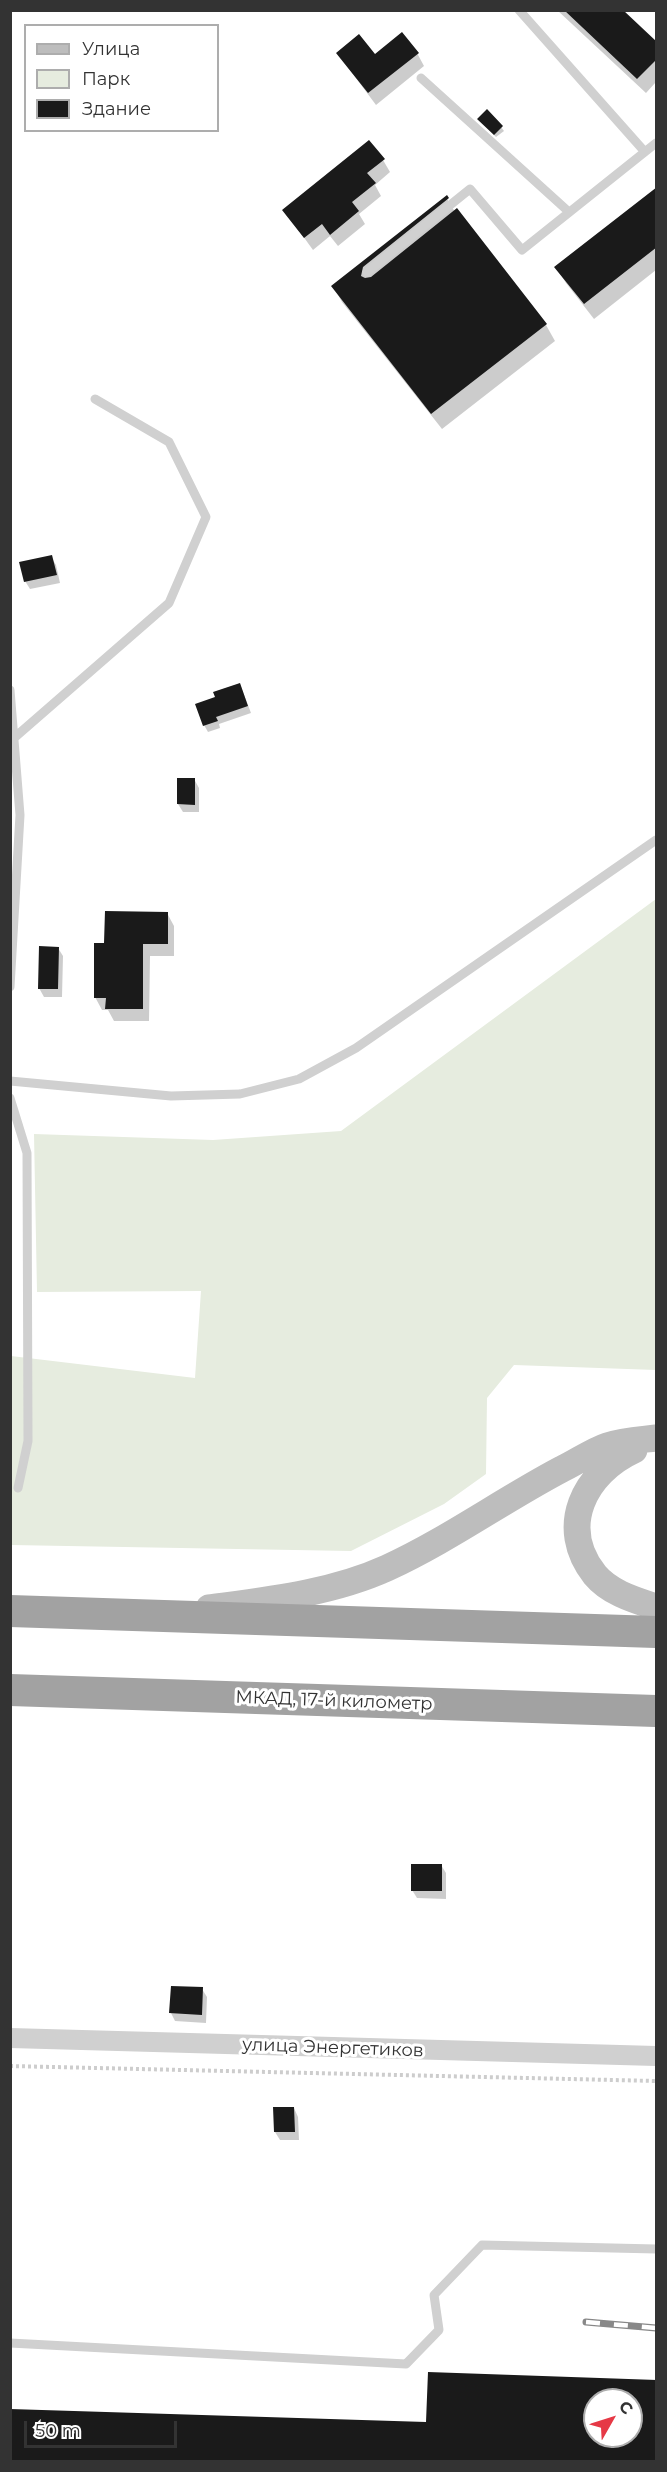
<!DOCTYPE html>
<html>
<head>
<meta charset="utf-8">
<style>
  body { margin:0 }
  #map { position:relative; width:667px; height:2472px; overflow:hidden; background:#fff; font-family:Montserrat,sans-serif }
  canvas { display:block }
  .frame { position:absolute; inset:0; border:12px solid #333; pointer-events:none }
  .legend { position:absolute; left:24px; top:24px; width:195px; height:108px; box-sizing:border-box; background:#fff; border:2px solid #adadad; margin:0; padding:8px 10px; list-style:none; font-size:18px; color:#333 }
  .legend li { display:flex; align-items:center; gap:12px; height:30px }
  .legend b { width:30px; border:2px solid #adadad }
  .north { position:absolute; left:583px; top:2388px; width:60px; height:60px; box-sizing:border-box; background:#fff; border:2px solid #adadad; border-radius:50%; rotate:51deg; font-size:16px; font-weight:700; line-height:24px; text-align:center; color:#333 }
  .north::after { content:''; display:block; margin:auto; width:21px; height:27px; background:#e63946; clip-path:polygon(50% 0,100% 100%,50% 72%,0 100%) }
  .scale { position:absolute; left:24px; top:2421px; width:153px; height:27px; box-sizing:border-box; border:3px solid #333; border-top:0; padding-left:8px; font-size:18px; line-height:21px; white-space:nowrap; color:#333; -webkit-text-stroke:4px #fff; paint-order:stroke }
</style>
</head>
<body>
<div id="map">
<canvas width="667" height="2472"></canvas>
<div class="frame"></div>
<ul class="legend">
<li><b style="height:8px;background:#bdbdbd"></b>Улица</li>
<li><b style="height:16px;background:#e6ecdf"></b>Парк</li>
<li><b style="height:16px;background:#1a1a1a"></b>Здание</li>
</ul>
<div class="north">С</div>
<div class="scale">50 m</div>
</div>
<script>
const ctx = document.querySelector('canvas').getContext('2d');
ctx.lineJoin = 'round';
function paint(path, color) { ctx.fillStyle = color; ctx.fill(path, 'evenodd'); }
function strokePath(path, color, width, dash) { ctx.strokeStyle = color; ctx.lineWidth = width; ctx.lineCap = dash ? 'butt' : 'round'; ctx.setLineDash(dash || []); ctx.stroke(path); }
function label(font, color, halo, rows, align = 'center') {
  ctx.font = font + ' Montserrat,sans-serif'; ctx.lineWidth = 6; ctx.setLineDash([]); ctx.textBaseline = 'middle'; ctx.strokeStyle = halo; ctx.fillStyle = color; for (const [text, x, y, turn = 0] of rows) {
    ctx.save(); ctx.translate(x, y); ctx.rotate((+turn || 0) * Math.PI / 180); ctx.textAlign = isNaN(turn) ? turn : align; if (halo) ctx.strokeText(text, 0, 0); ctx.fillText(text, 0, 0); ctx.restore();
  }
}
paint(new Path2D(`
  M656 899V1370L514 1365 487 1398 486 1474 444 1504 351 1551 11 1545V1356L195 1378 201 1291 37 1292 34 1134 213 1140 341 1131Z`), '#e6ecdf');
paint(new Path2D(`
  M557 10H621L656 44V82L646 93Z
  M417 53 424 66 376 105 338 54 374 56Z
  M479 120 501 127 504 131 496 137Z
  M383 160 390 172 375 185 381 196 359 214 365 224 338 246 330 236 313 250 284 210Z
  M656 189V270L594 319 566 283 556 267Z
  M446 197 455 212 546 325 555 341 442 429 342 302 333 286Z
  M51 557 56 565 60 583 30 589 25 581Z
  M240 684 251 713 219 724 220 728 208 732 204 725 217 698Z
  M194 779 199 788V812H183L178 804Z
  M167 913 174 926V956H150L149 1021H114L108 1010H102L95 997Z
  M58 948 63 956 62 997H44L39 988Z
  M10 1854 12 1857 10 1908Z
  M441 1865 446 1873V1899L417 1898 412 1890Z
  M202 1989 207 1997 206 2023 175 2021 171 2013Z
  M294 2108 298 2117 299 2140H280L275 2132 274 2109Z`), '#0003');
paint(new Path2D(`
  M564 10H623L657 42V59L637 79Z
  M402 32 419 53 368 93 336 53 359 34 375 54Z
  M487 109 503 126 494 135 477 119Z
  M369 140 385 159 367 173 376 183 352 202 359 211 330 235 322 224 304 238 282 210Z
  M657 187V247L584 304 554 267Z
  M447 195 449 198 363 267 361 276 365 278 371 277 457 208 547 324 431 414 331 286Z
  M52 555 57 575 24 582 19 562Z
  M240 683 248 706 216 717 218 721 203 726 195 704 215 697 213 692Z
  M177 778H195V805L177 804Z
  M105 911 168 912V944H143V1009H105L106 998H94V943H104Z
  M39 946 59 947 58 989H38Z
  M411 1864H442V1891H411Z
  M171 1986 203 1987 202 2015 169 2013Z
  M273 2107H294L295 2132H274Z
  M428 2372 657 2380V2462H10V2409L426 2422ZM595 2400H631V2436H595Z`), '#1a1a1a');
strokePath(new Path2D(`
  M10 2066 656 2081`), '#cdcdcd', 4, [3, 3]);
strokePath(new Path2D(`
  M519 10 645 152
  M421 78 569 212
  M367 272 470 189 522 250 656 143
  M10 690 20 815 10 987
  M14 738 169 603 206 517 169 442 95 399
  M10 1081 171 1096 240 1094 299 1079 356 1048 656 840
  M10 1098 27 1153 28 1441 18 1488
  M10 2343 406 2364 439 2330 434 2295 482 2245 656 2249`), '#d0d0d0', 9);
strokePath(new Path2D(`
  M10 2038 656 2056`), '#d0d0d0', 20);
strokePath(new Path2D(`
  M634 1450C584 1473 557 1527 595 1575 610 1593 635 1600 656 1607
  M209 1608C268 1600 332 1593 387 1568 448 1540 503 1500 562 1469 577 1462 592 1451 607 1446 623 1441 640 1440 656 1438`), '#bdbdbd', 27);
strokePath(new Path2D(`
  M10 1611 656 1632
  M10 1690 656 1711`), '#a2a2a2', 32);
const rail = new Path2D(`
  M586 2322 656 2328`);
strokePath(rail, '#888', 7);
strokePath(rail, '#fff', 4.5, [14]);
label('18px', '#333', '#fff', [
  ["МКАД, 17-й километр",334,1701,2],
  ["улица Энергетиков",333,2048,2]
]);
</script>
</body>
</html>
